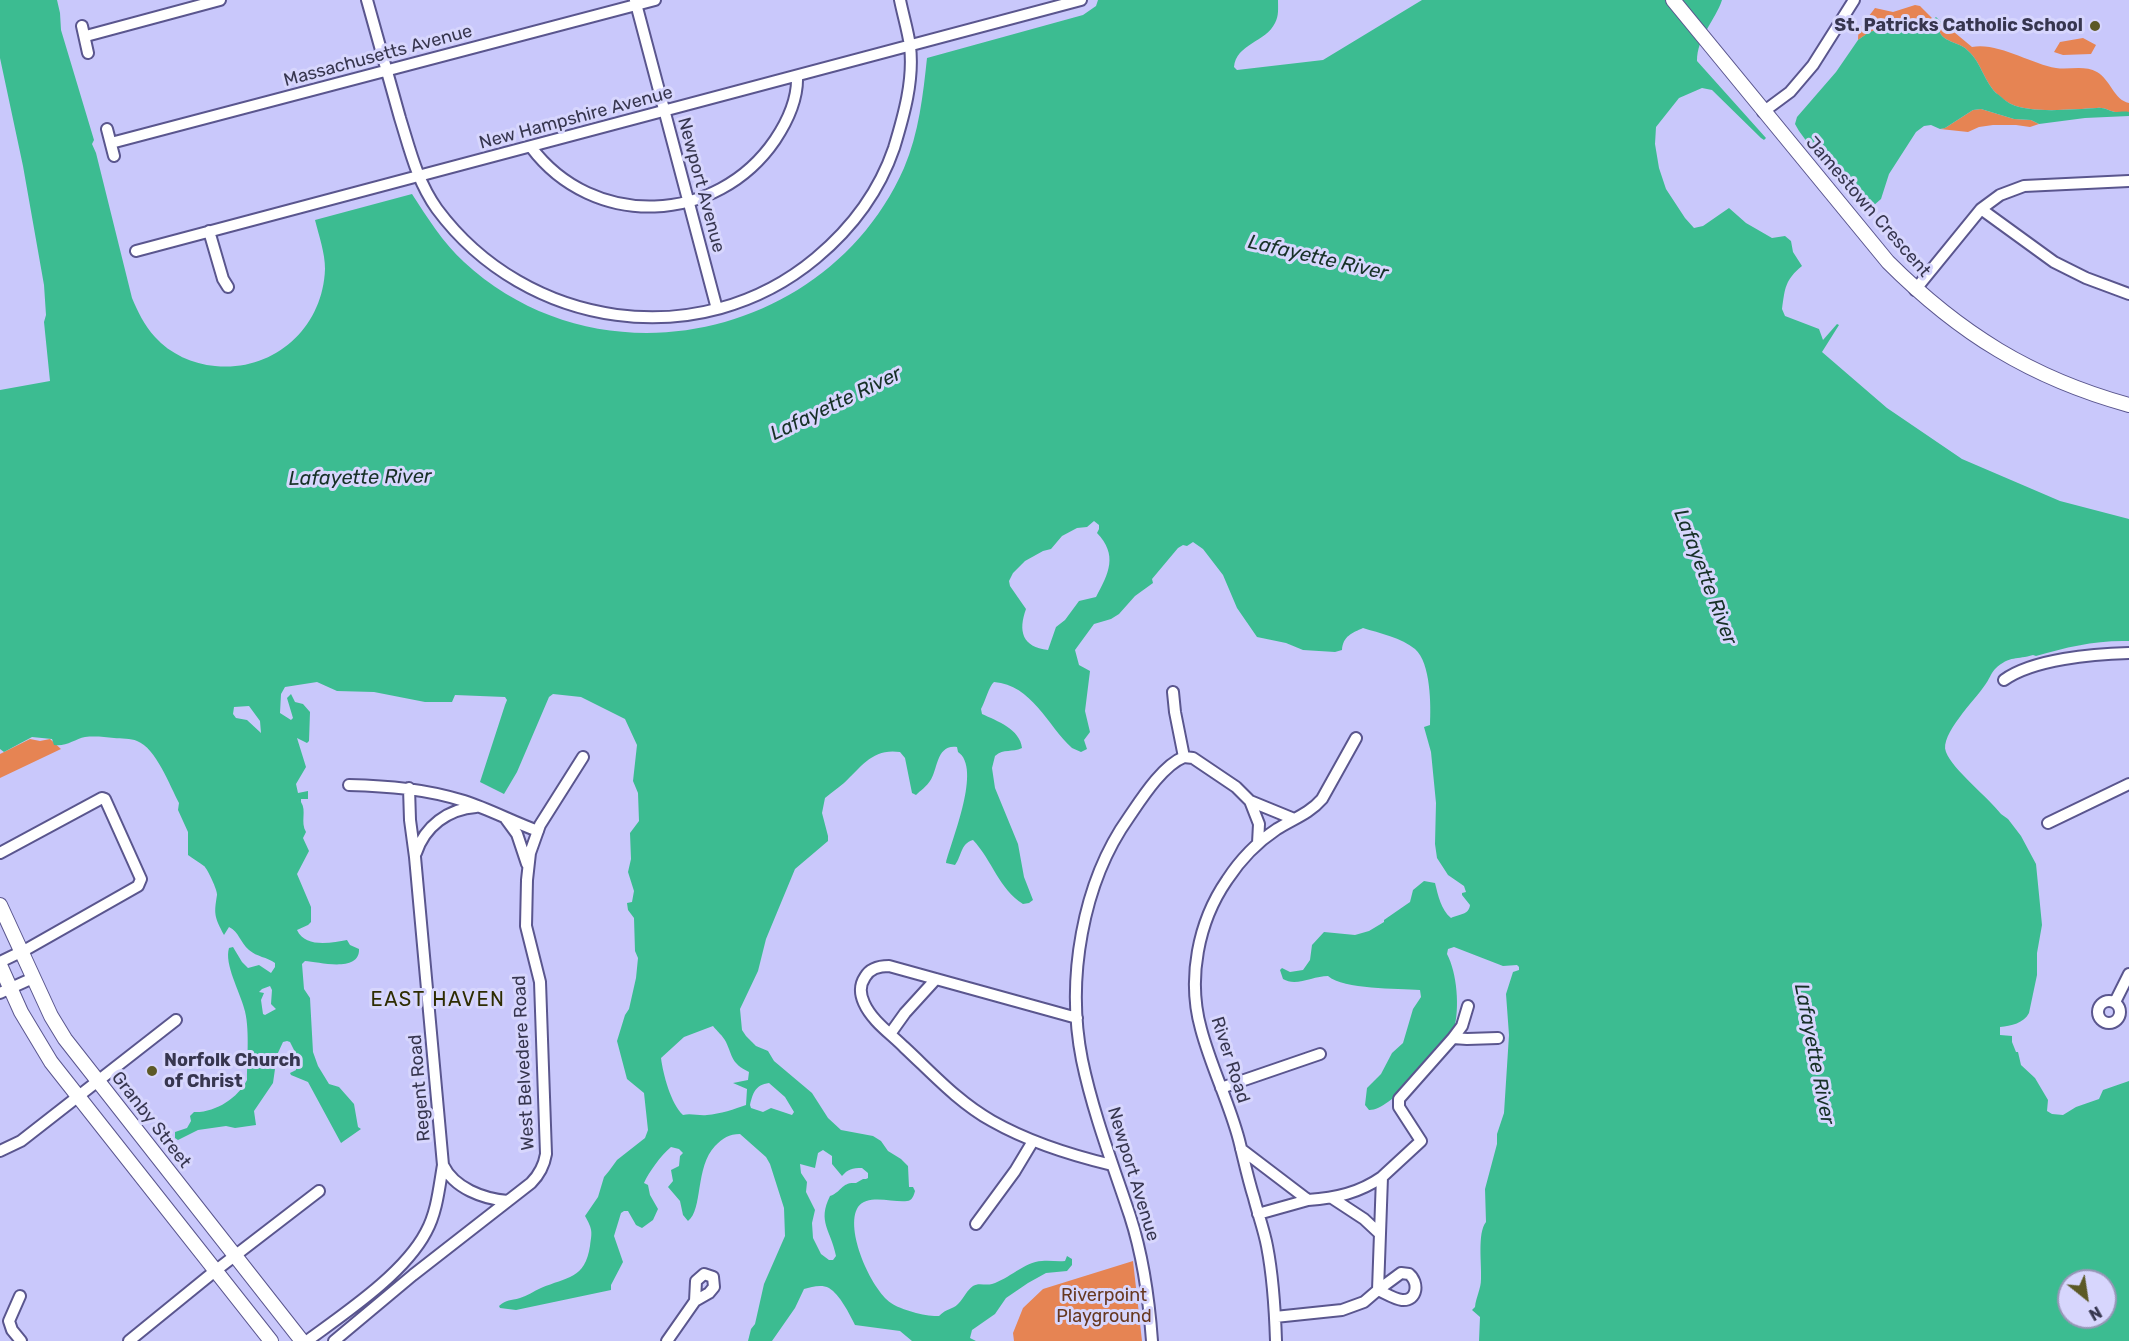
<!DOCTYPE html>
<html>
<head>
<meta charset="utf-8">
<style>
  body { margin:0 }
  #map { position:relative; width:2129px; height:1341px; overflow:hidden; background:#c9c8fb; font-family:Rubik,sans-serif }
  canvas { display:block }
  .north { position:absolute; left:2057px; top:1269px; width:60px; height:60px; box-sizing:border-box; background:#d7d6fd; border:2px solid #9796b7; border-radius:50%; rotate:150deg; font-size:16px; font-weight:700; line-height:24px; text-align:center; color:#37364f }
  .north::after { content:''; display:block; margin:auto; width:21px; height:27px; background:#5c5926; clip-path:polygon(50% 0,100% 100%,50% 72%,0 100%) }
</style>
</head>
<body>
<div id="map">
<canvas width="2129" height="1341"></canvas>
<div class="north">N</div>
</div>
<script>
const ctx = document.querySelector('canvas').getContext('2d');
ctx.lineJoin = 'round';
function paint(path, color) { ctx.fillStyle = color; ctx.fill(path, 'evenodd'); }
function strokePath(path, color, width, dash) { ctx.strokeStyle = color; ctx.lineWidth = width; ctx.lineCap = dash ? 'butt' : 'round'; ctx.setLineDash(dash || []); ctx.stroke(path); }
function label(font, color, halo, rows, align = 'center') {
  ctx.font = font + ' Rubik,sans-serif'; ctx.lineWidth = 6; ctx.setLineDash([]); ctx.textBaseline = 'middle'; ctx.strokeStyle = halo; ctx.fillStyle = color; for (const [text, x, y, turn = 0] of rows) {
    ctx.save(); ctx.translate(x, y); ctx.rotate((+turn || 0) * Math.PI / 180); ctx.textAlign = isNaN(turn) ? turn : align; if (halo) ctx.strokeText(text, 0, 0); ctx.fillText(text, 0, 0); ctx.restore();
  }
}
paint(new Path2D(`
  M1915 5 1920 6 1933 19C1921 32 1920 20 1907 21 1890 22 1872 30 1858 40 1857 28 1868 18 1875 8L1893 12Z
  M1941 22H1946L1954 32 1972 47C1998 42 2031 64 2056 68 2069 70 2085 65 2097 72 2110 79 2114 100 2129 103V112C2125 112 2119 112 2115 112 2109 111 2104 107 2097 108 2074 109 2032 114 2011 104 2006 102 2000 96 1996 93 1982 78 1982 62 1965 48 1955 41 1933 40 1941 22Z
  M2083 38 2096 45 2091 54 2063 55 2054 52 2060 42Z
  M1981 109 2014 119 2031 120 2039 124 2030 127 2016 125H1993L1979 127 1968 132 1940 129 1945 128 1973 110Z
  M30 739 40 741 50 739 61 749 0 778V754Z
  M1133 1261 1142 1341H1014L1013 1333 1023 1308 1043 1289Z`), '#e68453');
paint(new Path2D(`
  M0 0H57L60 13 61 30 94 140 92 144 96 153 132 298C138 312 144 325 155 337 170 354 193 364 215 366 274 372 323 328 325 269 325 253 319 236 315 220L412 194C427 217 443 243 464 262 601 389 829 338 904 168 919 133 923 95 927 58L1083 15 1096 6 1098 0H1278C1278 8 1279 16 1275 23 1266 42 1236 44 1234 67L1237 70 1323 60 1422 0H1722C1715 21 1697 37 1697 61L1766 138 1764 140 1761 138 1712 90 1702 88 1679 98 1656 127 1655 144 1659 168 1666 189 1685 218 1694 228 1703 226 1729 208 1746 223 1772 238 1785 236 1791 241 1793 252 1802 266C1785 280 1785 288 1782 309L1785 316 1819 329 1823 340 1837 324 1839 325 1822 352 1887 408 1962 459 2060 501 2129 519V641C2096 640 2067 647 2036 656L2033 655C2017 660 2010 655 1995 669 1991 673 1989 680 1985 685 1976 699 1939 735 1946 752 1952 769 1988 797 2001 814L2008 819 2021 836 2036 864 2042 925 2037 953V975L2029 1013C2024 1023 2011 1026 2000 1027V1035L2012 1036V1042L2016 1052H2018L2021 1065 2035 1078 2048 1100 2047 1111 2052 1114 2063 1115 2076 1107 2099 1099 2103 1090 2129 1081V1341H1479L1480 1317 1472 1310 1475 1307C1476 1297 1481 1289 1481 1279 1482 1265 1477 1233 1486 1222L1485 1189 1497 1144V1134L1504 1113 1509 1035 1506 994 1513 972 1519 970V967L1517 965 1503 966 1454 947 1448 949 1447 954C1457 973 1460 1008 1454 1029 1453 1033 1449 1037 1447 1041 1431 1057 1391 1111 1369 1110L1365 1105 1367 1088 1381 1074 1392 1053 1403 1043 1413 1009 1421 997 1420 990C1397 988 1344 990 1328 976 1313 976 1296 987 1283 979L1280 970 1282 968 1290 972 1303 970 1310 960 1312 945 1324 932 1355 935 1369 931 1384 922V920L1410 902 1413 890 1424 881 1435 883C1438 895 1441 910 1451 918 1459 914 1469 915 1470 905L1462 895V893L1466 892 1464 886 1448 875 1437 858 1435 844 1436 803 1431 752 1424 727 1430 725C1431 706 1431 663 1415 649 1402 638 1379 633 1363 628 1352 633 1343 636 1342 650L1335 652 1303 650 1286 643 1257 637 1237 608 1223 575 1203 549 1193 542 1187 546 1183 545 1178 548 1152 579 1153 583 1135 596 1119 614 1111 619 1094 624 1075 650 1079 665 1090 671 1085 711 1090 732 1084 740 1087 749 1081 752 1072 748C1047 725 1032 685 994 682 989 686 985 702 981 709L982 714C997 721 1020 729 1022 748 1012 753 1004 748 995 756L992 768 995 788 1018 844 1024 877 1033 900 1029 903 1023 904C999 889 992 860 973 840 960 844 962 856 955 865L946 863C952 839 982 768 958 752L957 747C936 744 938 770 930 781 927 786 920 791 916 795L912 793 905 758 900 752C873 748 862 766 844 783 838 788 831 793 825 798L822 813 828 836V841L795 869 766 939 758 971 740 1009 742 1030 746 1036 756 1046 768 1051 774 1061 812 1093 828 1118 841 1130 873 1136 881 1141 888 1151 901 1159 908 1166 909 1187H913L915 1191C914 1195 912 1201 907 1201 894 1203 868 1193 858 1207 844 1229 871 1289 891 1303 901 1310 928 1317 939 1316 947 1308 952 1310 958 1304 964 1298 967 1290 973 1286 979 1282 985 1286 992 1284 1009 1279 1024 1262 1042 1261 1050 1260 1057 1262 1065 1261L1067 1256 1072 1259V1265L1067 1271 1046 1273 1028 1283 1006 1298 995 1314 972 1330 970 1338 976 1341H912L900 1331 855 1325C849 1313 840 1295 829 1288 821 1284 812 1287 804 1289L795 1308 772 1341H748L751 1329 755 1324 764 1284 785 1236 784 1208 770 1164 766 1157 740 1134C729 1134 723 1138 715 1146 695 1167 703 1210 688 1221L683 1215 680 1201 668 1187 673 1181 671 1170 679 1166 680 1156 683 1153 679 1149 671 1147C661 1155 649 1172 644 1183L648 1185 650 1195 658 1209 653 1220 642 1228 636 1225 628 1211H624L621 1213 614 1236 623 1262 611 1285V1290L516 1310 500 1308 499 1306C507 1299 510 1301 520 1298 527 1296 534 1291 541 1288 567 1277 585 1279 590 1246 592 1232 593 1230 585 1216L598 1197 604 1177 609 1171 617 1160 645 1138 648 1130 644 1093 627 1079 617 1041 625 1015 629 1009 636 978 638 958 635 951 634 918 628 910 627 903 632 902 634 891 628 872 631 859 630 833 639 821 638 793 633 781 637 745 625 719 581 697 553 694 549 697 517 772 504 794 480 782 505 705 507 700 505 697 455 695 452 702H425L374 692 337 691 317 682 285 687 281 694 280 713 291 720 293 718 287 698 291 694 295 702 303 704 310 712 309 741 307 743 297 738 306 767 296 784 298 793 308 791V799H301V802C307 811 300 822 306 832L303 838 309 851 297 874 311 907V922L308 925 297 930C305 948 331 943 347 940L350 945 359 949C360 973 319 962 305 961L302 964 304 989 310 998 313 1052 318 1066 329 1084 339 1087 354 1104 358 1127 361 1129 341 1143 308 1082 291 1075 290 1073 296 1070C297 1062 293 1058 294 1050L290 1042 287 1041 283 1042 277 1055 273 1083 254 1111 256 1125 235 1128 226 1126 198 1130 178 1140 175 1138V1132L187 1128 191 1121 190 1116 194 1112C215 1113 238 1098 247 1080 247 1059 250 1026 244 1008 240 992 224 964 229 948L233 947 242 962 248 968 259 965 271 973 275 967V963C267 957 257 957 249 950 240 942 239 932 229 927L224 935C214 916 214 914 217 895 218 891 207 868 204 866 199 862 193 859 188 855V832L178 810 179 803C170 786 156 748 137 741 131 738 121 739 114 738 105 737 95 736 85 737 75 739 66 747 54 745L52 739 32 737 4 752 0 749V390L50 381 44 322 46 315 44 285 23 166 0 58ZM1094 521 1099 525V529L1097 533C1118 555 1109 573 1096 597L1079 601 1065 620 1056 627 1048 650C1022 647 1018 631 1026 609L1010 586 1009 581 1013 573 1025 561 1043 551 1051 549 1062 536 1077 528 1087 527ZM249 706 260 721 261 733 247 720 236 718 233 714 234 707ZM270 986 272 990 271 1004 276 1009 265 1015 263 1014 261 1000 264 993 259 992 262 989ZM713 1026C717 1031 723 1036 726 1042 733 1057 731 1063 749 1072L748 1080 733 1083 747 1089 746 1105C735 1109 720 1114 707 1115 699 1116 691 1113 683 1115 671 1104 663 1074 661 1058L684 1037ZM769 1083 785 1097 794 1112 792 1115 771 1108 763 1112 751 1108 750 1105C753 1093 755 1085 769 1083ZM823 1150 832 1156V1164L842 1176C848 1169 852 1168 862 1168L868 1173V1178L866 1179H863L856 1183C841 1182 843 1191 830 1196 817 1222 831 1230 836 1256L833 1260H829L821 1254 813 1238 812 1223 815 1210 806 1192 807 1182 801 1173 800 1164 815 1168 818 1153ZM2069 1281H2105V1317H2069Z
  M1936 17 1941 22C1933 40 1955 41 1965 48 1982 62 1982 78 1996 93 2001 96 2006 102 2011 104 2032 114 2074 109 2097 108 2104 107 2109 111 2115 112 2119 112 2125 111 2129 112V116L2085 118 2039 124 2031 120 2014 119 1981 109 1973 110 1945 128 1940 129 1931 125 1924 126 1916 132 1889 174 1881 199 1865 213 1832 176 1799 131 1795 124 1797 117 1836 72 1858 40 1868 33 1880 28 1909 21 1921 26 1927 25Z`), '#3cbc91');
const minor = new Path2D(`
  M367 0C378 39 389 79 400 118 410 150 417 181 437 209 526 329 700 355 816 258 852 228 879 192 894 148 904 115 914 80 910 46 908 31 903 15 900 0
  M635 0 717 309
  M82 26 88 53
  M86 36 220 0
  M1763 112 1790 92 1813 65 1854 0
  M107 129 114 156
  M111 143 655 0
  M531 147C593 230 717 225 775 140 787 122 798 98 797 76
  M1981 209 2054 262 2086 278 2129 294
  M209 231 223 279 228 287
  M136 251 1081 0
  M1915 290 1981 209 2000 195 2024 186 2129 181
  M2004 680C2033 659 2093 654 2129 653
  M1173 692 1175 712 1184 757
  M1184 757 1193 758 1236 787 1250 801 1294 819
  M349 785C388 786 426 789 464 801 489 809 513 822 538 831
  M409 788 410 820 415 857 443 1165C454 1188 483 1199 508 1201
  M1250 801 1259 824 1258 843
  M506 819 517 834 527 864
  M2048 823 2129 784
  M0 853 102 798 105 799 141 879 138 886 27 949 0 962
  M416 853C425 826 448 809 476 807
  M0 993 33 978
  M2098 1012a11 11 0 1 1 22 0a11 11 0 1 1-22 0Z
  M2115 1002 2129 974
  M1077 1018 889 966C879 966 870 968 865 977 859 986 860 994 864 1003 872 1021 890 1033 904 1047 932 1073 958 1102 992 1121 1029 1142 1070 1155 1112 1165
  M890 1034 905 1013 936 979
  M1453 1038 1462 1026 1468 1006
  M1221 1088 1320 1054
  M1241 1149 1308 1200C1336 1198 1359 1193 1382 1177
  M0 1151 21 1141 176 1020
  M1332 1198 1364 1219 1379 1233
  M1258 1214 1308 1200
  M976 1224 1015 1171 1033 1141
  M1401 1273 1409 1274C1419 1282 1418 1301 1402 1300 1394 1299 1385 1293 1378 1290Z
  M704 1274 713 1277 714 1287 709 1293 695 1301 696 1281Z
  M20 1296 9 1321 12 1330 21 1341
  M1275 1317 1342 1310 1364 1302 1378 1290 1382 1177 1421 1141 1399 1107V1099L1453 1038 1467 1039 1498 1038
  M129 1341 215 1271 319 1191
  M307 1341C345 1313 404 1274 426 1232 437 1212 439 1188 443 1165
  M334 1341 413 1275 531 1183C540 1174 544 1166 546 1154L540 982 526 926 527 880 530 853 540 825 583 757
  M667 1341 695 1301
  M1152 1341C1149 1299 1143 1256 1130 1216 1113 1165 1093 1113 1082 1060 1066 980 1082 883 1129 817 1142 798 1163 765 1184 757
  M1276 1341C1275 1309 1273 1277 1267 1246 1264 1230 1258 1214 1254 1198 1248 1179 1244 1160 1239 1140 1229 1102 1211 1067 1201 1029 1187 979 1198 922 1227 880 1240 860 1256 843 1277 829 1293 819 1310 813 1322 799L1356 738`);
const major = new Path2D(`
  M1673 0 1888 262C1959 333 2031 378 2129 405
  M0 905 51 1016 65 1039 302 1341
  M0 965 21 1012 51 1062 271 1341`);
strokePath(minor, '#5a568e', 14);
strokePath(major, '#5a568e', 16);
strokePath(minor, '#fff', 10);
strokePath(major, '#fff', 14);
for (const [x, y, r, color] of [
  [2095,26,6,"#5c5926"],
  [152,1071,6,"#5c5926"]
]) { const dot = new Path2D(); dot.arc(x, y, r, 0, 2 * Math.PI); ctx.fillStyle = color; ctx.fill(dot); strokePath(dot, '#d7d6fd', 2); }
label('bold 18px', '#37364f', '#d7d6fd', [
  ["St. Patricks Catholic School",2083,26],
  ["Norfolk Church",164,1061,"left"],
  ["of Christ",164,1082,"left"]
], 'right');
label('18px', '#37364f', '#d7d6fd', [
  ["Massachusetts Avenue",378,56,-15],
  ["New Hampshire Avenue",576,118,-15],
  ["Newport Avenue",701,185,75],
  ["Jamestown Crescent",1868,207,49],
  ["River Road",1230,1060,72],
  ["West Belvedere Road",524,1063,-93],
  ["Regent Road",420,1088,-95],
  ["Granby Street",151,1120,52],
  ["Newport Avenue",1133,1174,73]
]);
label('18px', '#673820', '#d7d6fd', [
  ["Riverpoint",1104,1296],
  ["Playground",1104,1317]
]);
label('italic 20px', '#173127', '#d7d6fd', [
  ["Lafayette River",1318,258,13],
  ["Lafayette River",836,404,-26],
  ["Lafayette River",360,478,-1],
  ["Lafayette River",1705,577,69],
  ["Lafayette River",1814,1054,79]
]);
ctx.letterSpacing = '1.5px';
label('20px', '#2e2c01', '#d7d6fd', [
  ["EAST HAVEN",438,1000]
]);
ctx.letterSpacing = '0px';
</script>
</body>
</html>
